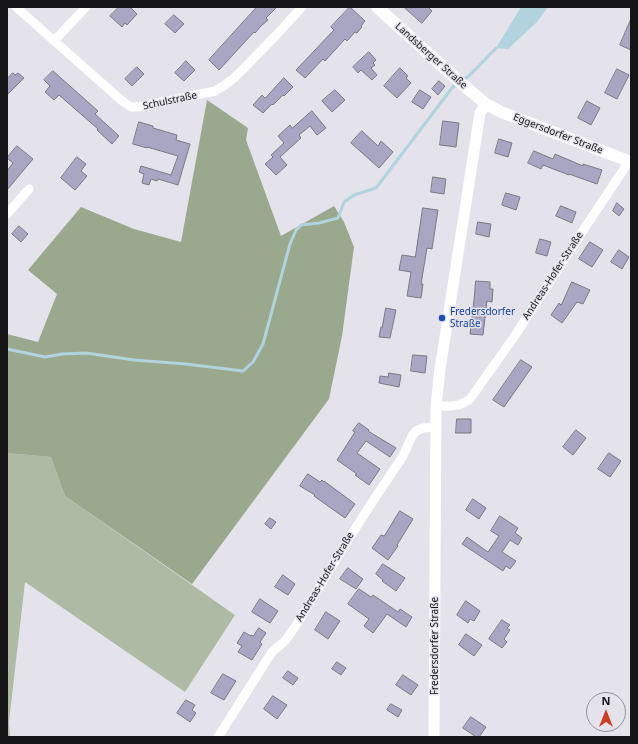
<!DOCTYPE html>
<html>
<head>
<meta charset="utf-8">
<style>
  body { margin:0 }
  #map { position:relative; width:638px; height:744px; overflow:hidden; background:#e4e3eb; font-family:"Noto Sans",sans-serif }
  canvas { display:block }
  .frame { position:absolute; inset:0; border:8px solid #161618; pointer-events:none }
  .north { position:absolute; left:586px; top:692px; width:40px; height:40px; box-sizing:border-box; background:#e4e3eb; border:1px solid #929197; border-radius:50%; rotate:0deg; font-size:11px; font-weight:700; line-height:16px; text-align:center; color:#161618 }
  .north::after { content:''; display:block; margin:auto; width:14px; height:18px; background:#ca401f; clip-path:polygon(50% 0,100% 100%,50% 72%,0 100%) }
</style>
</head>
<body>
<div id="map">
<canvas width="638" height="744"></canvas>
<div class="frame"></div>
<div class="north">N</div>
</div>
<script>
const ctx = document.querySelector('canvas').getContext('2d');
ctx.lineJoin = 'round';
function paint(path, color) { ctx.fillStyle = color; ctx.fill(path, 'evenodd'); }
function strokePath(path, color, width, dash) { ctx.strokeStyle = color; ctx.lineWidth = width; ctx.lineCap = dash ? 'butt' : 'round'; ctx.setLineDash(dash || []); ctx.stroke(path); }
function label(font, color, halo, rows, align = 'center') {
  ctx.font = font + ' "Noto Sans",sans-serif'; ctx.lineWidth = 3; ctx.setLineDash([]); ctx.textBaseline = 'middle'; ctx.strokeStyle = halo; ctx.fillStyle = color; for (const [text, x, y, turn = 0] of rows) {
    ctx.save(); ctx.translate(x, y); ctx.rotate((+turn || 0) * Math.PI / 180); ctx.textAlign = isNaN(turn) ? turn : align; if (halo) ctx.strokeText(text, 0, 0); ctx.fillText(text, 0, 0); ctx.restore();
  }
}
paint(new Path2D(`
  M7 453 51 457 65 496 235 615 185 692 25 582 9 722 10 737H7Z`), '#aebaa3');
paint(new Path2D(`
  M207 100 248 128 246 140 281 236 334 206 344 222 354 247 342 336 329 399 192 584 65 496 51 457 7 453V334L38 342 57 294 28 270 81 207 134 229 181 242Z`), '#9aa88e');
paint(new Path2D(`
  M521 7H548L537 22 508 49 496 48Z`), '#b0d3dd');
strokePath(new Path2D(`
  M462 81 470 75 496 48
  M7 349 45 357 62 354 86 353 134 360 186 364 243 371 253 362 263 344 290 244 296 230 301 225 319 223 338 218 344 202 354 195 376 188 452 88 457 84`), '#b0d3dd', 3);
const building = new Path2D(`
  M119 7H130L137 14 127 25 125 23 122 27 110 16Z
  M257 7H277L266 18 268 20 261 26 255 33 254 32 219 70 209 60Z
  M350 7 365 21 361 26 362 27 357 33 355 32 347 41 345 39 325 61 323 59 305 78 296 70 334 30 331 27Z
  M404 7H428L432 11 422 23Z
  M174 15 184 24 175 33 165 24Z
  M631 19V50L620 45Z
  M369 52 376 60 373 63 375 65 371 68 377 75 372 80 361 70 358 73 353 67Z
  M186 61 195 70 184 81 175 73Z
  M137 67 144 74 132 86 125 79Z
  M400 68 408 76 406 78 411 83 397 98 384 86Z
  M617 69 629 75 617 99 605 93Z
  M53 71 98 111 95 114 119 136 112 144 97 130 98 129 59 95 54 100 45 92 50 86 44 80Z
  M13 73 15 75 18 73 24 78 7 95V79Z
  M284 78 293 87 284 96 283 95 273 105 272 104 263 113 253 105 262 95 265 98Z
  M439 81 445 86 438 95 432 89Z
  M335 90 345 100 332 112 322 101Z
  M420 90 431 97 423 109 412 102Z
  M587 101 600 108 591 125 578 118Z
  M312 111 326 128 317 135 310 126 299 135 301 138 280 157 287 165 276 175 265 164 273 157 271 155 284 143 278 136 290 125 292 128Z
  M443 121 459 123 456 147 440 145Z
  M139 122 153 126V128L177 135 176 140 190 144 178 185 158 179 157 181 151 179 149 185 142 183 144 174 139 172 141 166 171 175 178 156 147 147V148L133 144Z
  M362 131 378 146 381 141 393 152 379 168 351 143Z
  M499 139 512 143 508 157 495 153Z
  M17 146 33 159 7 190V171L13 163 7 158Z
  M534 151 553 159 555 154 583 166V164L602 170 597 184 569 174V175L543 165 541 169 528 163Z
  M77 157 86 164 81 171 87 176 75 190 61 178Z
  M433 177 446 179 444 194 431 192Z
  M506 193 520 197 516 210 502 205Z
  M617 203 624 209 619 216 613 211Z
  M561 206 576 212 572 223 556 216Z
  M423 208 438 210 432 249 427 248 421 284H423L421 298 407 296 411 272 399 270 402 255 415 257Z
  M478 222 491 224 489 237 476 234Z
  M19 226 28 234 21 242 12 234Z
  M540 239 551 242 547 256 536 253Z
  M590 242 603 250 592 267 579 259Z
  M619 250 629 257 622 269 611 262Z
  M476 281 490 282V289H493L492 302 487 301 483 335 470 334 474 300Z
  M572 282 590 290 583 304 577 302 562 323 551 315 559 303 561 305Z
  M386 308 396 310 390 338 379 337 381 327H382Z
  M413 355 427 356 425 373 411 371Z
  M521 360 532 367 504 407 493 400Z
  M389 373 401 375 399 387 379 383 380 376 388 377Z
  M457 419H471V433H456Z
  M359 423 369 430 368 431 396 448 390 457 366 441 357 453 380 469 369 485 355 475 357 474 337 460 355 432 353 431Z
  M576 430 586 438 573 455 563 447Z
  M609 453 621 461 610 477 598 469Z
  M308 474 320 482 322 480 324 482V481L355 504 345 518 314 496 315 495 300 486Z
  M473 499 486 508 479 519 466 510Z
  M400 511 413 519 397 545 398 546 388 560 372 548 381 535 384 536Z
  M500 516 518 528 515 533 522 538 518 545 510 540 502 552 516 561 510 569 506 566 503 571 462 544 467 537 488 552 499 536 491 531Z
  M270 518 276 522 271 529 265 524Z
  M383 564 405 578 396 591 382 581 383 580 376 574Z
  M348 568 363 579 356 589 340 579Z
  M283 575 295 584 288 595 275 587Z
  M359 589 371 597 373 595 398 612 400 609 412 617 406 627 387 614 373 633 364 626 369 619 348 604Z
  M260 599 278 611 270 623 252 612Z
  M466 601 480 611 474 621 470 619 468 623 457 615Z
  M326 612 340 621 328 639 315 630Z
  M502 620 510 625 507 628 510 630 504 639 507 642 502 648 489 639Z
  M259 628 266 633 260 642 262 644 252 660 238 652 242 646 237 643 244 632 251 636V635L253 636Z
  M466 634 482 645 474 656 459 645Z
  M337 662 346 668 341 675 332 669Z
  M288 671 298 678 293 685 283 678Z
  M223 674 236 681 224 700 211 693Z
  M403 675 418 685 411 695 396 685Z
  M273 696 287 705 277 719 264 709Z
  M186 700 195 705 192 710 196 713 190 722 177 713Z
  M391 704 402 710 398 717 387 710Z
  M471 717 486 727 479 737H476L463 728Z`);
paint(building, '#a8a6c3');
strokePath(building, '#7a7a81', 1);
strokePath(new Path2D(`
  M16 7 121 100 131 107H138L215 91C231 83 241 71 253 59 270 42 286 25 302 7
  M54 41 86 7
  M7 214 29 189
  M436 406C451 406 457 408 470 399L514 337 586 226 624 169 628 161
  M218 737 272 652 285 641 297 624 346 543 371 504 403 456 412 436 416 431 423 428 436 427`), '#fff', 9);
strokePath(new Path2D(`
  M434 737 436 406 440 369 480 113 486 104`), '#fff', 11);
strokePath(new Path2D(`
  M377 7 462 84 486 104 501 112 631 162`), '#fff', 12);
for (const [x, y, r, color] of [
  [442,318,4,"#1a4fb4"]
]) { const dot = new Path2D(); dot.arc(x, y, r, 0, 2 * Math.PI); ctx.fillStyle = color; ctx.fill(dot); strokePath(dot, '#e4e3eb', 1.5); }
label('10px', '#161618', '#e4e3eb', [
  ["Landsberger Straße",431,56,42],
  ["Schulstraße",170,101,-12],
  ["Eggersdorfer Straße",558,134,21],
  ["Andreas-Hofer-Straße",553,276,-57],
  ["Andreas-Hofer-Straße",325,577,-59],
  ["Fredersdorfer Straße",435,646,-90]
]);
label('10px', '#164399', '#e4e3eb', [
  ["Fredersdorfer",450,312],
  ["Straße",450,324]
], 'left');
</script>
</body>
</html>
